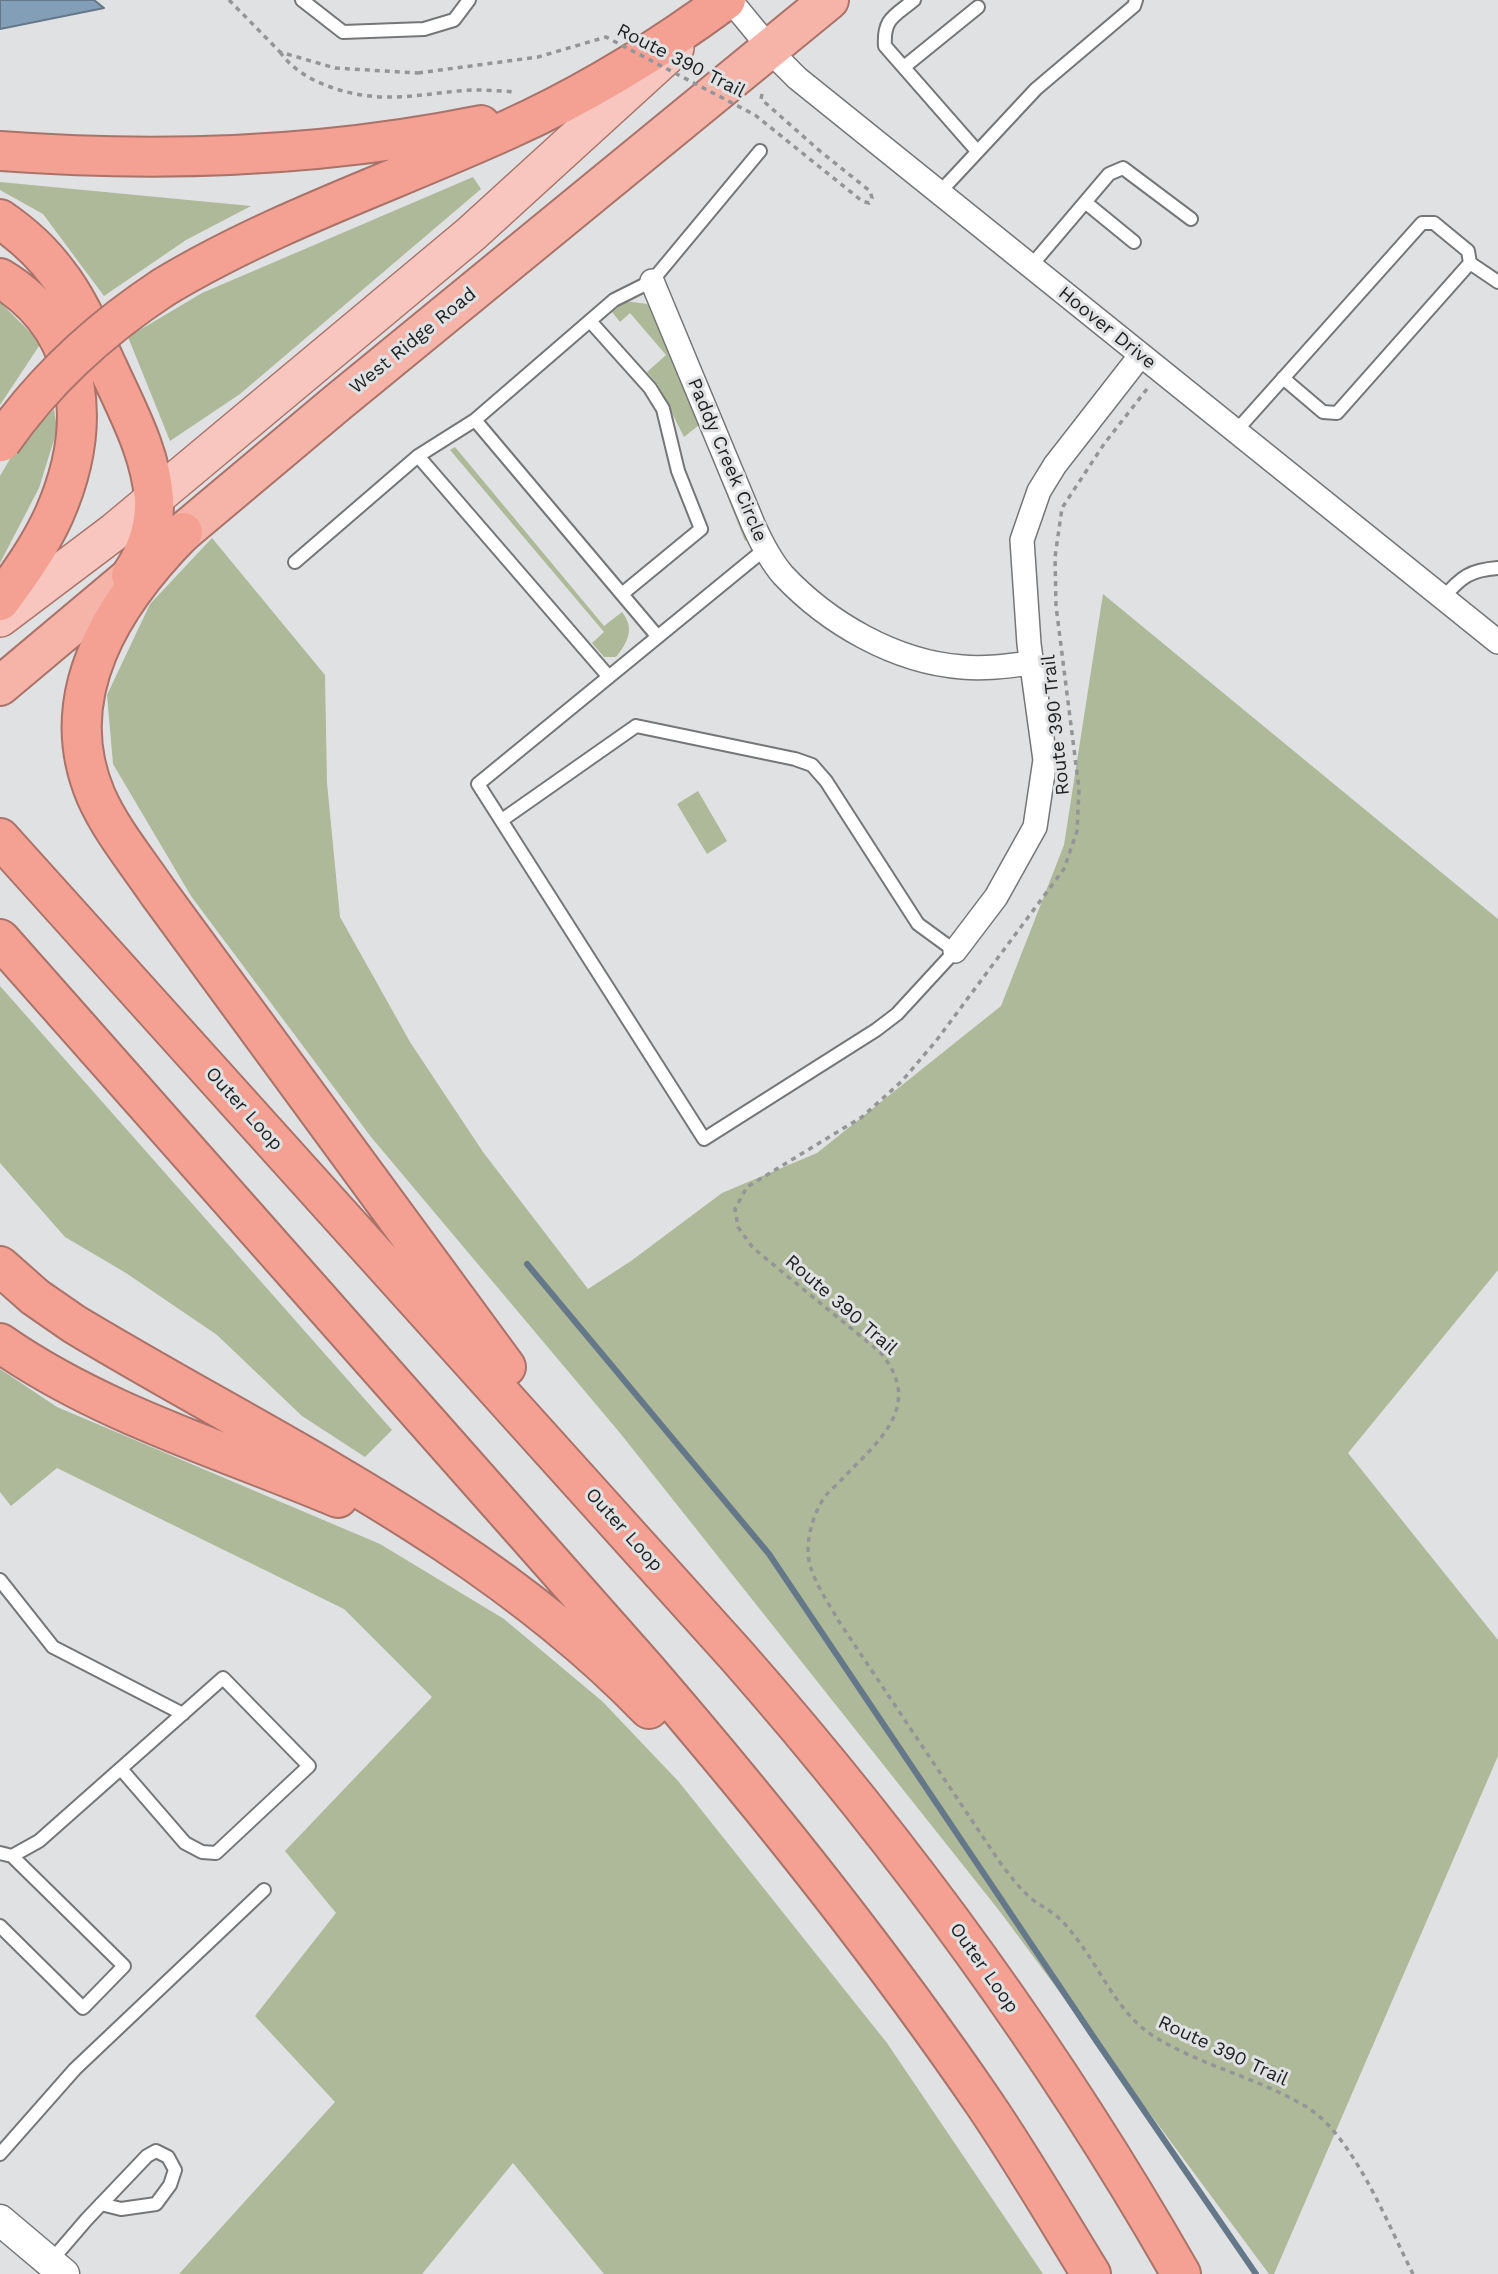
<!DOCTYPE html>
<html>
<head>
<meta charset="utf-8">
<style>
  body { margin:0 }
  canvas { display:block; background:#e0e1e3 }
</style>
</head>
<body>
<canvas width="1498" height="2274"></canvas>
<script>
const ctx = document.querySelector('canvas').getContext('2d');
ctx.lineJoin = 'round';
function paint(path, color) { ctx.fillStyle = color; ctx.fill(path, 'evenodd'); }
function strokePath(path, color, width, dash) { ctx.strokeStyle = color; ctx.lineWidth = width; ctx.lineCap = dash ? 'butt' : 'round'; ctx.setLineDash(dash || []); ctx.stroke(path); }
function label(font, color, halo, rows, align = 'center') {
  ctx.font = font + ' "Work Sans",sans-serif'; ctx.lineWidth = 6; ctx.setLineDash([]); ctx.textBaseline = 'middle'; ctx.strokeStyle = halo; ctx.fillStyle = color; for (const [text, x, y, turn = 0] of rows) {
    ctx.save(); ctx.translate(x, y); ctx.rotate((+turn || 0) * Math.PI / 180); ctx.textAlign = isNaN(turn) ? turn : align; if (halo) ctx.strokeText(text, 0, 0); ctx.fillText(text, 0, 0); ctx.restore();
  }
}
paint(new Path2D(`
  M473 177 481 189 240 394 170 441 128 337 202 293Z
  M0 182 251 206 186 240 104 296 43 214 0 190Z
  M625 301 647 304 657 314 749 539 745 541 699 425 684 437 658 385 647 372 666 355 630 313 620 322 612 312Z
  M0 302 41 343 0 405Z
  M54 409 57 430 39 488 0 563V476L14 452Z
  M455 447 604 626 622 612C635 628 628 642 616 657H604L592 643 604 632 450 450Z
  M212 538 325 675 327 783 340 917 410 1042 483 1152 588 1289 631 1261 722 1193 817 1153 1001 1006 1064 845 1103 594 1498 919V1270L1348 1453 1498 1640V1756L1274 2274H1269L1001 1913 620 1433 371 1137 191 896 113 764 107 695 150 604Z
  M698 791 727 841 707 854 677 804Z
  M0 986 392 1430 365 1457 302 1416 217 1335 126 1273 65 1237 0 1163Z
  M0 1369 57 1407 380 1544 504 1619 603 1702 679 1782 887 2043 1043 2274H604L513 2163 422 2274H179L335 2102 255 2016 336 1913 285 1851 432 1697 344 1609 57 1468 11 1506 0 1492Z`), '#adb998');
const water = new Path2D(`
  M0 0H94L104 8 0 29Z`);
paint(water, '#839eb7');
strokePath(water, '#657889', 2);
strokePath(new Path2D(`
  M527 1264 769 1554 1097 2042 1256 2274`), '#657889', 6);
const service = new Path2D(`
  M302 0 343 32 424 29 454 20 469 0
  M914 0C895 16 883 18 885 46L977 151
  M904 67 978 7
  M939 193 1036 89 1134 6 1136 0
  M1085 202 1134 242
  M1470 263 1498 282
  M1030 267 1109 174 1123 168 1191 219
  M590 321 650 388 663 409 678 471 701 529 622 594
  M475 420 658 637
  M1236 431 1422 223H1434L1468 251 1470 263 1337 413 1323 412 1283 378
  M418 456 609 677
  M295 562 418 456 475 420 614 300 652 281 760 151
  M1443 598C1461 577 1470 570 1498 568
  M502 820 636 726 795 759 812 765 826 781 918 924 955 951 897 1014 876 1030 704 1139 478 784 765 549
  M0 1580 53 1647 183 1714
  M0 1853 12 1856 39 1841 223 1678 309 1766 216 1853 202 1852 185 1843 121 1769
  M0 1926 83 2008 124 1966 12 1856
  M0 2154 75 2069 264 1890
  M50 2262 87 2219 147 2156 156 2151 168 2157 175 2170 170 2185 156 2204 121 2209 101 2204`);
const minor = new Path2D(`
  M730 0 782 63 797 78 1498 642
  M652 281 753 524C761 542 770 560 783 575 828 623 895 662 962 667 985 669 1008 666 1032 663
  M955 951 996 897 1035 827 1045 760 1029 644 1022 540 1039 491 1055 465 1140 356`);
const tertiary = new Path2D(`
  M0 2220 64 2274`);
const primary = new Path2D(`
  M0 618 114 532 471 234 675 48`);
const trunk = new Path2D(`
  M0 686 337 403 829 0`);
const motorway = new Path2D(`
  M0 151C161 163 323 157 481 125
  M0 219C22 234 42 252 58 274 80 302 93 336 108 368 127 410 151 453 154 499 155 526 146 553 131 575
  M0 278C88 331 92 429 54 515 40 546 20 574 0 601
  M164 287C272 222 393 182 507 130 585 95 658 50 726 0
  M183 532C114 602 53 695 96 796 111 830 136 860 157 891L506 1367
  M0 838 737 1656C905 1847 1055 2053 1181 2274
  M0 939 644 1667C764 1806 880 1951 984 2103 1022 2159 1056 2217 1091 2274
  M0 1266 35 1297 74 1324C273 1444 485 1539 649 1709
  M0 1343C102 1414 224 1450 338 1498`);
strokePath(service, '#757677', 16);
strokePath(minor, '#757677', 26);
strokePath(tertiary, '#757677', 33);
strokePath(primary, '#a9736a', 40);
strokePath(trunk, '#a9736a', 42);
strokePath(motorway, '#a9736a', 42);
strokePath(new Path2D(`
  M229 0 280 52 335 68 418 73
  M280 52C302 84 354 98 391 97 419 97 446 91 473 90 487 90 502 91 516 92
  M762 94 761 99 821 152
  M1147 389 1104 444 1062 508 1055 557 1056 606 1079 789 1077 831 1064 869 936 1041 902 1081 862 1117 747 1187 735 1209 738 1227 753 1248 880 1352C924 1404 881 1439 844 1477 837 1485 827 1492 822 1501 813 1517 808 1533 808 1552 809 1576 827 1600 838 1620L1001 1864C1011 1877 1021 1890 1033 1900 1039 1905 1045 1907 1051 1912 1059 1917 1067 1926 1073 1934 1101 1968 1117 2014 1155 2037 1202 2066 1258 2078 1305 2106 1353 2134 1388 2225 1413 2274`), '#949597', 3.5, [5, 5]);
strokePath(service, '#fff', 12);
strokePath(minor, '#fff', 23);
strokePath(tertiary, '#fff', 30);
strokePath(primary, '#f8c6be', 37);
strokePath(trunk, '#f6b3a8', 38);
strokePath(motorway, '#f4a092', 38);
const motorwayBridge = new Path2D(`
  M1 442C45 379 100 329 164 287`);
strokePath(motorwayBridge, '#a9736a', 42, []);
strokePath(new Path2D(`
  M418 73 538 57 606 37 755 115 862 201 869 203 872 198 870 191 821 152`), '#949597', 3.5, [5, 5]);
strokePath(motorwayBridge, '#f4a092', 38);
label('19px', '#1e1f1f', '#e0e1e3', [
  ["Route 390 Trail",681,61,27],
  ["Hoover Drive",1107,328,39],
  ["West Ridge Road",413,341,-39],
  ["Paddy Creek Circle",727,460,67],
  ["Route 390 Trail",1056,725,-96],
  ["Outer Loop",244,1109,48],
  ["Route 390 Trail",841,1305,41],
  ["Outer Loop",624,1530,48],
  ["Outer Loop",984,1968,55],
  ["Route 390 Trail",1223,2051,25]
]);
</script>
</body>
</html>
